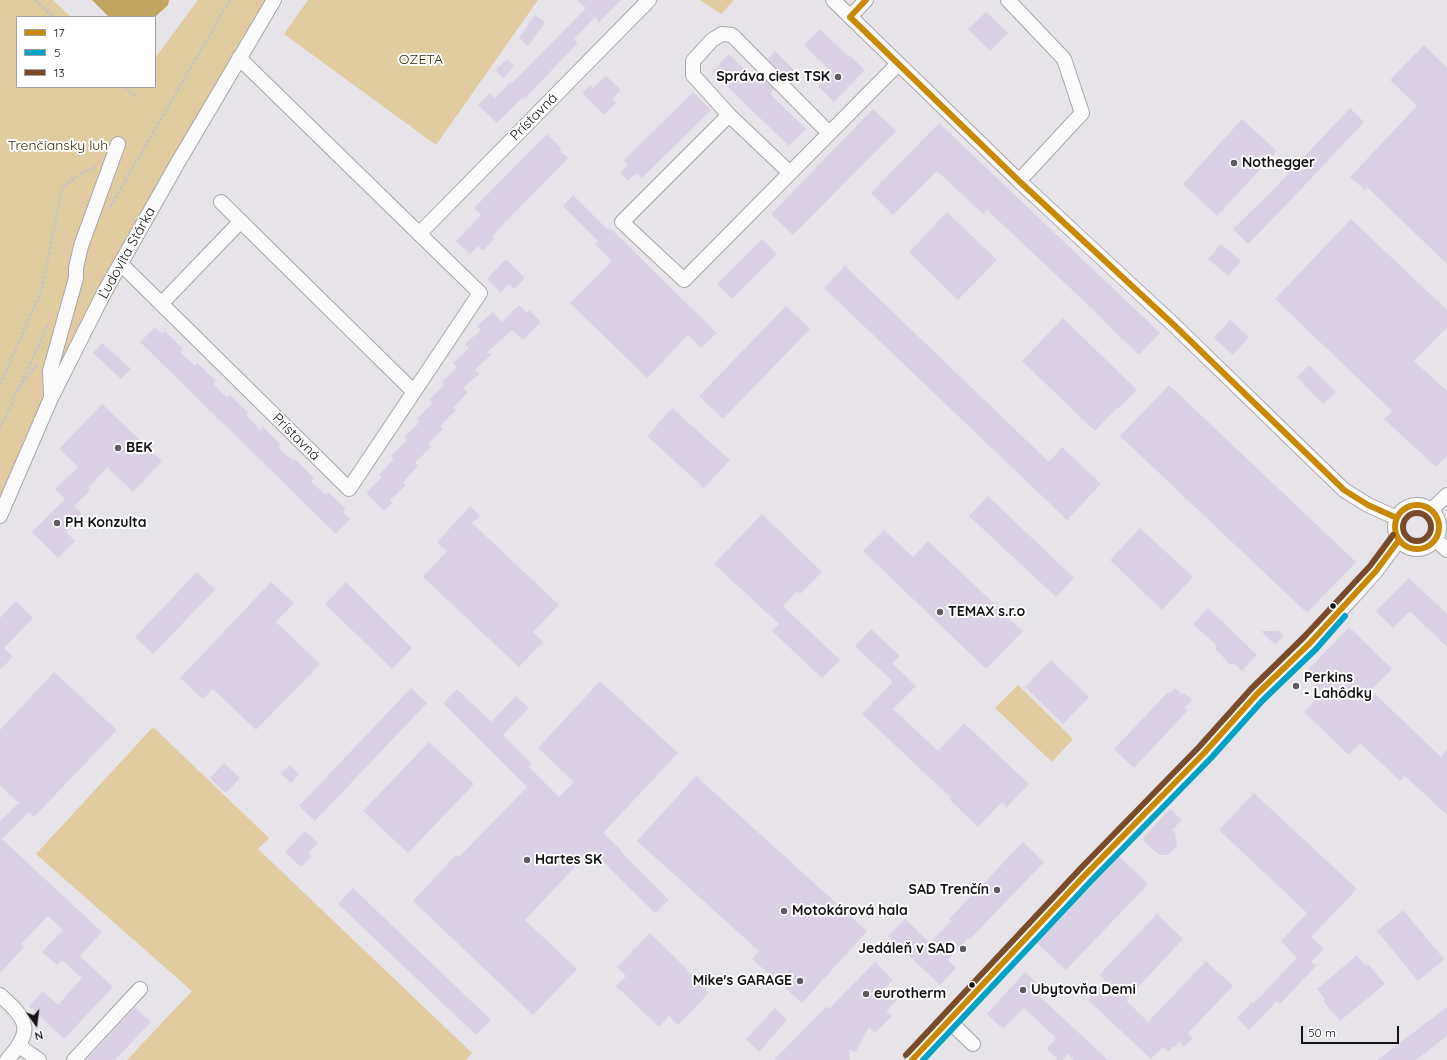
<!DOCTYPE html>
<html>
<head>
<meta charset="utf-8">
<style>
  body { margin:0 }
  #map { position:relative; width:1447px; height:1060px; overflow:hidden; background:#e6e3e9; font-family:Quicksand,sans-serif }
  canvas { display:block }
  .legend { position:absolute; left:16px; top:16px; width:140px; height:72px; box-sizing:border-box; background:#fff; border:1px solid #a1a1a2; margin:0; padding:5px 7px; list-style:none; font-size:12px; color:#141316 }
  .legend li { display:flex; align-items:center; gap:8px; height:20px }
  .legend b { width:20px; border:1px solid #a1a1a2 }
  .north { position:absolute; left:16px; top:1004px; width:40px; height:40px; -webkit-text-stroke:3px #fff; paint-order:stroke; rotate:166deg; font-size:11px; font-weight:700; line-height:16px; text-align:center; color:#141316 }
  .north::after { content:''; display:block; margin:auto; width:14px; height:18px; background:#141316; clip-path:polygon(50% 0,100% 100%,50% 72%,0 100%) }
  .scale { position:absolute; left:1301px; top:1026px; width:98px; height:18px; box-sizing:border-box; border:2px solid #141316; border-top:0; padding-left:5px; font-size:12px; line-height:14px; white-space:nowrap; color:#141316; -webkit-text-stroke:3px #fff; paint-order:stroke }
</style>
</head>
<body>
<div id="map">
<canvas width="1447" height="1060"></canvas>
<ul class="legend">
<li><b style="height:5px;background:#ca8904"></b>17</li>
<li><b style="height:5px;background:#01a2c5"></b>5</li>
<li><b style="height:5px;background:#7a4b2a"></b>13</li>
</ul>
<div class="north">N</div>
<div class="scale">50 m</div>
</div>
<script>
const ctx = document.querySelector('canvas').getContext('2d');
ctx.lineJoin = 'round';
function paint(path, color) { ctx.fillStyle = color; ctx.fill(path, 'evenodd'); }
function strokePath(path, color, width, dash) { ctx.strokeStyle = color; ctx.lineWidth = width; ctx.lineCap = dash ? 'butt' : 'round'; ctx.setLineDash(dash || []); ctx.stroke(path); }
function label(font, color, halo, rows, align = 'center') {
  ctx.font = font + ' Quicksand,sans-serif'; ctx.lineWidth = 4; ctx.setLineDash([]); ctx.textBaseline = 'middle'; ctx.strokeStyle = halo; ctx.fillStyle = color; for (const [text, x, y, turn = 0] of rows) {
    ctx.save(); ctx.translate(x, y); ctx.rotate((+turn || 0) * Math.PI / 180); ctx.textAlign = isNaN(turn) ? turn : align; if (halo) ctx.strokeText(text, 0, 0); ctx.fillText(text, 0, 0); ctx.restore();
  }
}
paint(new Path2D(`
  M0 0H53L71 17H17V87H155V58L198 0H272L92 333 83 323 0 498Z
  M308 0H538L436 145 284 34Z
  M700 0H734L721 14Z
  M1018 685 1073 739 1052 762 995 708Z
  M153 727 269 838 258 849 472 1053 466 1060H127L192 991 36 854Z`), '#e0cca0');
paint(new Path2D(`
  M92 0H169L168 5 155 17H109Z`), '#c1a561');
paint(new Path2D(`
  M577 0H621L599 22 595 17 574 39 578 43 524 99 523 97 497 123 478 105 490 93 495 98 510 82 511 84 586 8Z
  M986 12 1008 33 990 51 968 29Z
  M535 15 545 22 528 46 519 38Z
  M820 29 848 56 849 55 865 70 834 102 818 86 832 72 804 45Z
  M1424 45 1447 68V264L1367 187 1365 190 1350 177 1417 106 1390 80Z
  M775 51 794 70 786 77 768 59Z
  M729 54 751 75 756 71 774 89 770 94 806 129 789 146 712 72Z
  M507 59 514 65 504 79 496 70Z
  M606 76 621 90 612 99 616 103 604 115 582 93 590 85 593 88Z
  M693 92 711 110 642 178 637 173 628 181 620 173 628 165 624 160Z
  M1350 108 1364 122 1286 205 1248 244 1233 229 1272 191Z
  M873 109 896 131 793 235 771 214Z
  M1242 119 1277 151 1217 216 1183 184Z
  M939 123 1160 333 1139 355 1101 318V317L987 210 983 214 937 171 893 215 871 193Z
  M547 134 562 149 560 151 568 158 492 236 494 239 483 251 478 246 470 254 456 241 481 215 474 208Z
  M573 195 608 230 610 228 717 333 701 348 688 335 647 378 570 303 612 261 595 244 598 241 563 206Z
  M947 212 997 260 958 300 909 252Z
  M1351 219 1447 310V327L1414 361 1447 391V456L1436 467 1384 419 1392 411 1275 299Z
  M762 239 777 254 732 299 717 284Z
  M1221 244 1241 261 1228 276 1208 259Z
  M506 259 525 278 514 289 509 284 501 293 487 279Z
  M845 266 1049 462 1062 447 1101 484 1067 520 824 288Z
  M519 305 527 313 529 310 541 322 523 340 512 330 487 352 491 355 475 370 479 374 463 388 468 392 453 408 456 410 440 426 443 429 428 444 431 447 415 463 418 466 403 482 406 485 390 500 392 503 384 511 366 493 382 477 379 475 394 459 391 456 407 440 404 437 420 422 417 419 432 403 429 400 444 385 442 382 457 367 453 363 469 348 465 344 481 330 477 326 493 312 502 322Z
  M786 306 810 329 723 419 699 396Z
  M1063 318 1137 390 1119 408 1118 407 1095 431 1022 361Z
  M1230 320 1249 337 1233 355 1214 338Z
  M155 327 162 334 165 331 183 349 180 352 195 366 197 363 216 381 213 383 220 391 227 398 230 395 248 413 246 415 260 430 263 427 281 445 278 447 285 454 293 461 295 459 314 478 311 481 318 488 326 495 328 492 346 509 343 512 350 519 336 534 140 342Z
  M102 343 131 369 121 379 93 353Z
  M1309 365 1336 392 1323 404 1297 377Z
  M1169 385 1356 562 1307 613 1120 436Z
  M102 404 162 461 133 492 107 467 88 488 90 491 74 506 83 515 66 532 75 541 58 558 32 532 65 499 55 489 78 467 59 449Z
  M672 408 730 460 704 488 647 436Z
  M988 496 1074 578 1056 597 969 516Z
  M470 506 480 516 472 523 559 605 533 632 543 642 519 667 423 577 447 551 437 542Z
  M762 514 822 572 800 594 797 591 783 606 840 660 822 678 772 631 779 624 714 564Z
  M1140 528 1193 577 1162 610 1110 560Z
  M884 530 913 557 928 541 1023 631 986 669 863 551Z
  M197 572 215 590 153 654 135 637Z
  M1409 578 1447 614V647L1410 611 1393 628 1376 611Z
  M271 582 294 603 276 622 320 664 256 730 213 689 203 699 180 678Z
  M346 582 412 648 392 669 325 604Z
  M16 601 33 618 4 648 13 657 0 670V618Z
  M1208 608 1257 655 1242 671 1234 663 1230 665 1215 648 1217 646 1193 624Z
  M1349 627 1392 669 1371 690 1441 757 1447 750V815L1405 776 1400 781 1360 743 1349 755 1304 712 1323 693 1304 674Z
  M871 629 900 656 892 663 916 686 893 709 938 751 964 723 1029 784 1007 807 1002 802 978 827 949 799 950 797 862 714 893 682 855 646Z
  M1261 631H1278L1284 636 1275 645Z
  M1051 660 1089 697 1063 724 1025 687Z
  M54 672 117 730 34 817 29 812 2 839 102 932 80 956 113 987 64 1039 29 1006 43 991 58 1005 82 978 62 960 57 965 42 952 63 930 48 916 21 944 24 947 0 973V821L19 803 0 785V730Z
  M600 681 678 753 603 833 621 850 620 851 669 900 655 913 591 850 525 920 577 969 533 1015 413 901 456 855 459 857 527 787 443 703 457 689 491 722 516 696 529 708 503 735 532 764 529 767 559 797 574 782 538 748Z
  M411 688 427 703 315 821 299 806Z
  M1175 688 1182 695 1184 693 1192 700 1185 708 1188 710 1134 768 1114 749 1168 692 1170 693Z
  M429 742 474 784 408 853 363 811Z
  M224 763 240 778 226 793 210 778Z
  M290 765 299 774 291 783 281 774Z
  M696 776 867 931 802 1003 752 959 759 951 637 841Z
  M1254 793 1357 889 1311 937 1324 949 1311 962 1317 965 1280 1004 1277 1001 1249 1030 1237 1018 1252 1002 1253 1004 1297 958 1281 941 1307 913 1219 830Z
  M1170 809 1182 820 1172 830 1175 832 1177 846 1168 855H1159L1142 839Z
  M305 831 318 843 308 853 311 857 301 867 285 852Z
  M1023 842 1044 862 970 939 968 938 948 960 956 968 940 985 888 936 905 919 930 943 951 921 949 919Z
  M1119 856 1148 884 1066 970 1037 943Z
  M353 888 491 1020 476 1035 338 904Z
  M1403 910 1444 959 1418 981 1377 931Z
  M1157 914 1183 939 1126 1000 1148 1022 1206 961 1233 986 1188 1033 1193 1038 1184 1047 1179 1042 1175 1047 1174 1046 1168 1052 1163 1047 1151 1059 1088 1000 1105 981 1099 975Z
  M650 933 688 970 687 971 709 993 678 1025 669 1016 659 1027 616 986 626 976 617 967Z
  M1357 955 1366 966 1368 964 1385 984 1340 1021 1323 1001 1325 999 1317 989Z
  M875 962 893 980 884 989 896 1001 886 1011 892 1016 875 1033 869 1027 856 1052 849 1050 850 1060H774L826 1007 829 1009Z
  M1025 972 1042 988 1037 994 1108 1060H1074L1068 1054 1063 1060H1058L1047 1049 1056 1038 1024 1008 1003 1029 987 1014Z
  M135 1007 151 1022 115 1060H86Z
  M1447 1007V1036L1416 1060H1377Z
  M775 1008 787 1020 759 1052 746 1039Z`), '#dbd1e4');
const minor = new Path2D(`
  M833 0 1019 181 1174 325 1344 490 1368 505 1397 518
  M1008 0 1064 59 1082 113 1019 181
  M850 17 866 0
  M729 115 693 75V61L712 40 722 34 732 35 829 133
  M790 173 729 115 622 222 684 280 898 64
  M221 202 414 392
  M419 234 649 0
  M121 264 349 489 480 293 239 58
  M161 304 241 221
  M51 396 50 371 76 278V268L81 246 118 144
  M1395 527a22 22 0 1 1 44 0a22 22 0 1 1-44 0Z
  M1431 510 1447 495
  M0 516 51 398 105 291 177 164 274 0
  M1436 540 1447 550
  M0 995C28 1020 34 1030 7 1060
  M949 1021 973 1044
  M19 1046 39 1060
  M74 1060 140 989
  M912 1060 1086 874 1205 752 1257 694 1310 643 1352 598 1376 571 1399 540`);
strokePath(minor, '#a7a5a9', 16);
strokePath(new Path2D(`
  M35 0 54 17
  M125 87 136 98
  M110 207 230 0
  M0 385 42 289 62 188 82 173 96 167
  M17 391 38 363
  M0 428 49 323`), '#c5c5c6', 2.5, [3, 2]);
strokePath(minor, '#fbfbfc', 14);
strokePath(new Path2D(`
  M866 0 850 17 1019 181 1174 325 1344 490 1368 505 1397 518
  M1395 527a22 22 0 1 1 44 0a22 22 0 1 1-44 0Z
  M912 1060 1086 874 1205 752 1257 694 1310 643 1376 571 1399 540`), '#ca8904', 6);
strokePath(new Path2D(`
  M923 1060 1092 880 1211 758 1263 700 1316 649 1345 616`), '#01a2c5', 6);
strokePath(new Path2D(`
  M1403 527a14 14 0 1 1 28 0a14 14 0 1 1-28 0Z
  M906 1055 1080 869 1199 747 1251 689 1304 637 1370 566 1393 535`), '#7a4b2a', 6);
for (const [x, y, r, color] of [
  [838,77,4,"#5e5c60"],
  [1234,163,4,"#5e5c60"],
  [118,448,4,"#5e5c60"],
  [57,523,4,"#5e5c60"],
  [1333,606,3.5,"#141316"],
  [940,612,4,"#5e5c60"],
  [1296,686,4,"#5e5c60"],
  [527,860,4,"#5e5c60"],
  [997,890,4,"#5e5c60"],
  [784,911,4,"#5e5c60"],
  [963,949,4,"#5e5c60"],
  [800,981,4,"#5e5c60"],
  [972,985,3.5,"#141316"],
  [1023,990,4,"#5e5c60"],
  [866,994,4,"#5e5c60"]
]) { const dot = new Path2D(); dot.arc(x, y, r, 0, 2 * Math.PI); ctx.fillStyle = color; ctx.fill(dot); strokePath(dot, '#fff', 1.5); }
label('14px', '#392a00', '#fff', [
  ["OZETA",421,60],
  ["Trenčiansky luh",58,146]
]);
label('bold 14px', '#141316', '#fff', [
  ["Správa ciest TSK",830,77,"right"],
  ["Nothegger",1242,163],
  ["BEK",126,448],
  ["PH Konzulta",65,523],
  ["TEMAX s.r.o",948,612],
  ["Perkins",1304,678],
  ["- Lahôdky",1304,694],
  ["Hartes SK",535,860],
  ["SAD Trenčín",989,890,"right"],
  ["Motokárová hala",792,911],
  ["Jedáleň v SAD",955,949,"right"],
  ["Mike's GARAGE",792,981,"right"],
  ["Ubytovňa Demi",1031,990],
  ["eurotherm",874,994]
], 'left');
label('14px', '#141316', '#fff', [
  ["Prístavná",534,117,-45],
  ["Ľudovíta Stárka",127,253,-61],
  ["Prístavná",296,437,45]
]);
</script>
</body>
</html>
